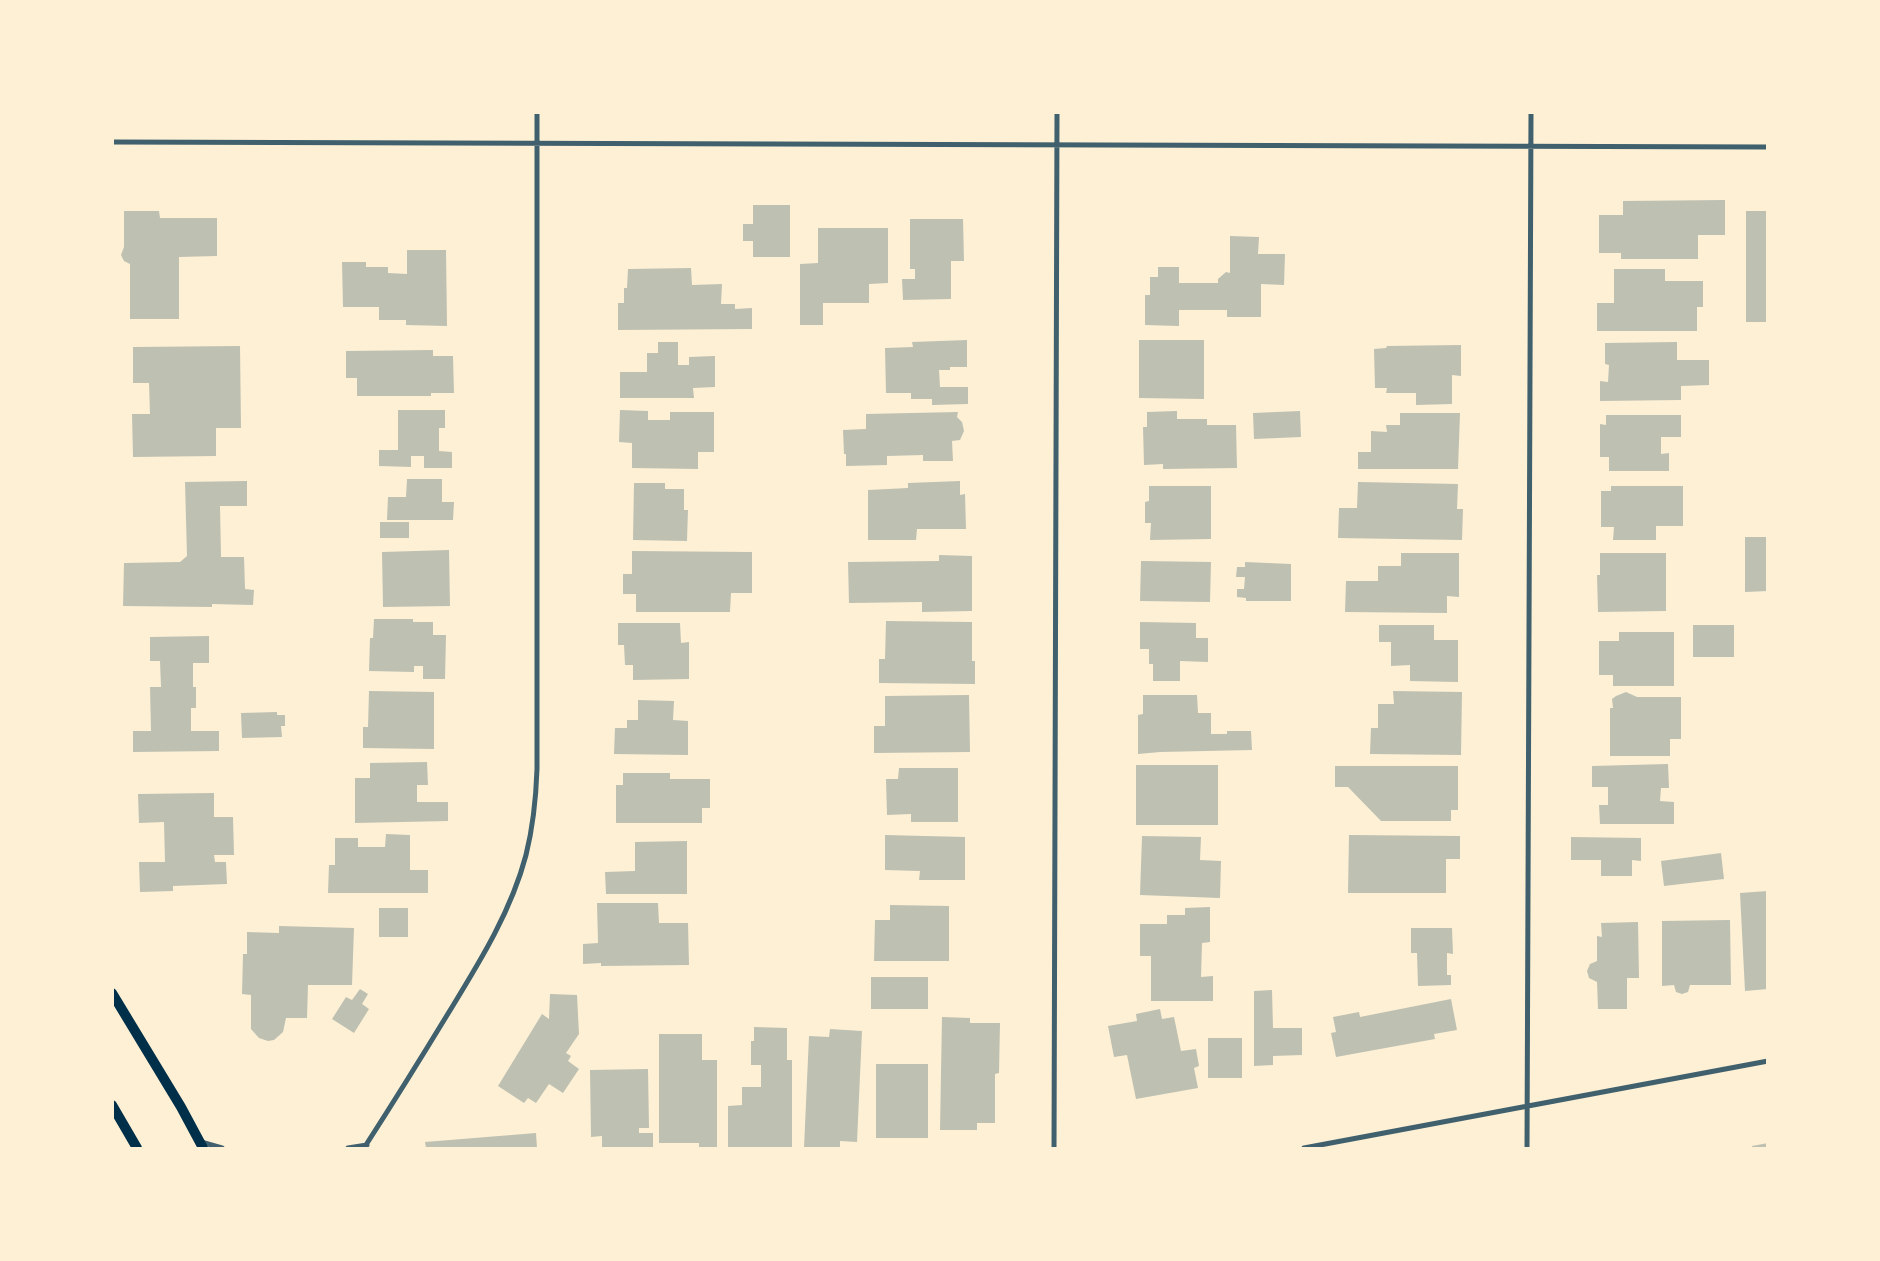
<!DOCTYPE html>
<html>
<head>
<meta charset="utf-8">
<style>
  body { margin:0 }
  #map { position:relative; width:1880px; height:1261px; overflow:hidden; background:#fdf0d5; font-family:"IBM Plex Sans",sans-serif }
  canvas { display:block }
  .frame { position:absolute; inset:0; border:114px solid #fdf0d5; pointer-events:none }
</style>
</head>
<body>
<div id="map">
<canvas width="1880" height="1261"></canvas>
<div class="frame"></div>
</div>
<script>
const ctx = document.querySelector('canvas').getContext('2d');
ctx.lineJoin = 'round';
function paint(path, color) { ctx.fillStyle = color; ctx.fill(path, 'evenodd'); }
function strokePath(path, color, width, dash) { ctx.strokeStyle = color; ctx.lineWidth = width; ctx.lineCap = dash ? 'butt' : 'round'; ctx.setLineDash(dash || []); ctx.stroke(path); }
paint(new Path2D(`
  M1725 200V235H1698V259H1621V253H1599V215H1623V201Z
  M753 205H790V257H753V241H743V224H753Z
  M124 211H159L160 218H217V256L179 257V319H130V264L124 261 121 255 124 247Z
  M1746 211H1768V322H1746Z
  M910 219H963L964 261H951V299L903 300 902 279H915V269H910Z
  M818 228H888V283L869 284V303H823V325H800V264L818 263Z
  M1230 236 1259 237 1258 254H1285L1284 285 1261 284V317H1227V310H1179V326L1145 325V295H1150V277H1158V267H1179V283H1218V279L1226 272 1230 273Z
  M407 250H446L447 326 406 325V320H379V307H343L342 262H366V267H388V273L407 274Z
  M691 268 692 285 722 284 721 304H735V309L752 308V329L618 330V303H624V288H627L628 269Z
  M1614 269H1665V281H1703V307H1697V331H1597V303H1614Z
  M967 340V367H950V370H939L940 387H968V404L932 405V399H911V393H886L885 348 913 347 912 342Z
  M1139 340H1204V399L1139 398Z
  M658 342H678V365H689V357L715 356V387L693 388 694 398H620V372H647V353H658Z
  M1677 342V360H1709V385L1681 386V400L1600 401V381L1608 382 1609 365 1605 364V343Z
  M1461 345V376L1452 375V404L1416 405V393H1386L1387 388H1375L1374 349 1386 348 1387 346Z
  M240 346 241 428H216V456L133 457 132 414H150L149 383H133V347Z
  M433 350V356H453L454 393H431V396H357V378H346V351Z
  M398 410H445V428H439V451L452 452V468H424V456H411V467L379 466V450H398Z
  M620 410 648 411V420H670V412H714V452H698V469L632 468V443L619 442Z
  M1177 411V419H1207V425H1236L1237 468 1163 469V464L1144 465 1143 427H1147V412Z
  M1300 411 1301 437 1254 439 1253 413Z
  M958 412 957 417 962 422 964 431 960 440 952 441 953 461H923V455L887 456V465L846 466V454H844L843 430 866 429V414Z
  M1400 413H1460L1458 469H1358V452H1371V431L1387 432 1386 425H1400Z
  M1606 415H1681V437H1661V454L1669 453V471H1609V457H1600V424L1606 425Z
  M407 479H442V502H454L453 520H387L388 497H406Z
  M247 481V506H220L221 557H244L245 589 254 590 253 605 212 604V607L123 606 124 563 180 562 187 556 185 482Z
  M960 481V495L965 494 966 529H917L916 540H868V490L908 488V483Z
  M1358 482 1458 484 1457 509H1463L1462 540 1338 538 1339 508H1357Z
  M634 483H665V489H684V510H688L687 541 633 540Z
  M1149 486H1211V539L1150 540 1151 523H1145V502L1149 501Z
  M1611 486H1683V526H1656V540H1613L1614 527H1601V491H1611Z
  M380 522H409V538H380Z
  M1745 537H1768V591L1745 592Z
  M449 550 450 606 383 607 382 552Z
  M632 551 752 552V593H731L730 612H636V594H623V574H632Z
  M1401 553H1459V597L1447 596V613L1345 612 1346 581H1378V566H1401Z
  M1600 553H1666V611L1598 612 1597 575H1600Z
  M939 555 972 556V611L922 612V602L849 603 848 562 939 561Z
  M1141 561 1211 562 1210 602 1140 601Z
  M1245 562 1291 564V601H1246V598L1237 597V589H1244L1245 577H1236L1237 567H1245Z
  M374 619H413V622H433V635H446L445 679H423V666H414V672L369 671 370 638H373Z
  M886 621 972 622V661H975V684L879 683V659H885Z
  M1140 622 1196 623V638H1208V662L1180 661V681H1153V664H1149V649H1140Z
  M618 623H680L681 643 689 642V679L633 680V665H625L624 645H618Z
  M1379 625H1434V640H1458V682L1410 681V665L1391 666V642H1379Z
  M1693 625H1734V657H1693Z
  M1619 632H1674V686H1613V675H1599V641H1619Z
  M209 636V663H193V687H196V708H191V731H219V751L133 752V731H151L150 687H161L160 661H150V637Z
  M369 691 434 692V749L363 748V727H368Z
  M1393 691 1462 692 1461 755 1370 754 1371 728H1378V704H1394Z
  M1626 692 1637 697H1681V739H1670V756H1610V708H1613L1612 699 1616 696Z
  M969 695 970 752 874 753V726H885V696Z
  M1143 695H1197L1198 713H1211V734H1227V731H1251L1252 750 1160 752 1138 754V715L1143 714Z
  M638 700 674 701 673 720 688 721V755L614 754 615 728H627V720H638Z
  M277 712V715H285V726H281L282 737 242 738 241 713Z
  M427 762 428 785H417V802H448V821L355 823V778H370V763Z
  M1668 764 1669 788H1661L1660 801 1674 802V824H1600L1599 805H1608V787H1592V766Z
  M1136 765H1218V825H1136Z
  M1335 766H1458V810H1451V821H1381L1348 787H1335Z
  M899 768H958V822H911V814L887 815 886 779H898Z
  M623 773H670V779H710V808H702V823H616V785H623Z
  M214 793V817H233L234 855H214L215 862H226L227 884 173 886V891L140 892 139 862H165L164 822 139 823 138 794Z
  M386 834 410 835V870H428V893H328L329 865H335V838H358V847H385Z
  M885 835 965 837V880H919L920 871 885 870Z
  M1349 835 1460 836V859H1446V893H1348Z
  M1142 836 1201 837 1200 860 1221 861 1220 898 1140 895Z
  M1571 837 1641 838V861L1632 860V876H1601V860H1571Z
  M687 841V894H606L605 872 635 871V842Z
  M1721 853 1724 879 1664 886 1661 861Z
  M1768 891V989L1745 991 1740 893Z
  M597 903H658L659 923H688L689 965 601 966V963L583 964V944L598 943Z
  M890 905 949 906V961H874L875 920H890Z
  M1210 907V942L1202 943 1201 977 1213 976V1001H1151V956H1140V924H1167V915H1185V908Z
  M379 908H408V937H379Z
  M1730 920 1731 985H1690L1688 992 1682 994 1676 992 1674 985 1662 986V921Z
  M1638 922 1639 978H1627V1009H1598L1597 982 1589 978 1587 971 1590 964 1597 961V936L1602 937 1601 923Z
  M279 926 354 928 352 985H308L307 1018H286L283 1032 274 1040 268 1041 259 1038 251 1029V995L242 994 243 954H247V932L279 933Z
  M1411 928H1452L1453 954 1447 953V975H1451V985L1418 986 1417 953H1411Z
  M871 977H928V1009H871Z
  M360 989 368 994 362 1004 369 1009 354 1033 332 1019 346 997 352 1000Z
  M1272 990 1273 1028H1302V1055L1273 1056V1065L1254 1066V991Z
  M550 994 577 995 579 1034 566 1053 571 1056 568 1061 579 1069 563 1093 549 1084 536 1103 528 1098 524 1103 498 1086 542 1014 549 1019Z
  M1451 999 1457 1030 1434 1034 1435 1039 1336 1057 1331 1033 1336 1032 1333 1017 1359 1012 1360 1017Z
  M1160 1009 1162 1019 1174 1017 1181 1051 1196 1049 1199 1066 1194 1068 1198 1088 1136 1099 1127 1055 1114 1057 1108 1026 1137 1021 1136 1014Z
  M942 1017 970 1018V1023H1000L999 1073 995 1074V1123H977V1130H940Z
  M754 1027 787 1028V1060H792V1148H728V1106L742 1105V1087H761V1065H751V1041H754Z
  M830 1029 862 1031 857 1142 840 1141V1148H804L809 1036 829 1037Z
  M659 1034H702V1060H717V1148H699V1143H659Z
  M1208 1038H1242V1078H1208Z
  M876 1064H928V1138H876Z
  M648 1069 649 1128H639V1133H653V1148H602V1136L591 1137 590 1070Z
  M536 1133 537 1148H426L425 1142Z
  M1768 1143V1148H1752V1146Z`), '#bec0b2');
strokePath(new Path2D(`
  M112 142 1768 147
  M201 1142 222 1148
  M348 1148 367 1145
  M364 1148C393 1103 421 1058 449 1012 479 963 511 912 526 855 533 827 536 798 537 769V112
  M1054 1148 1057 112
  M1304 1148 1768 1061
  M1527 1148 1531 112`), '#3f606c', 5);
strokePath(new Path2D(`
  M112 993 181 1107 203 1148
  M112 1105 137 1148`), '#003049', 10);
</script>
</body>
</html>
